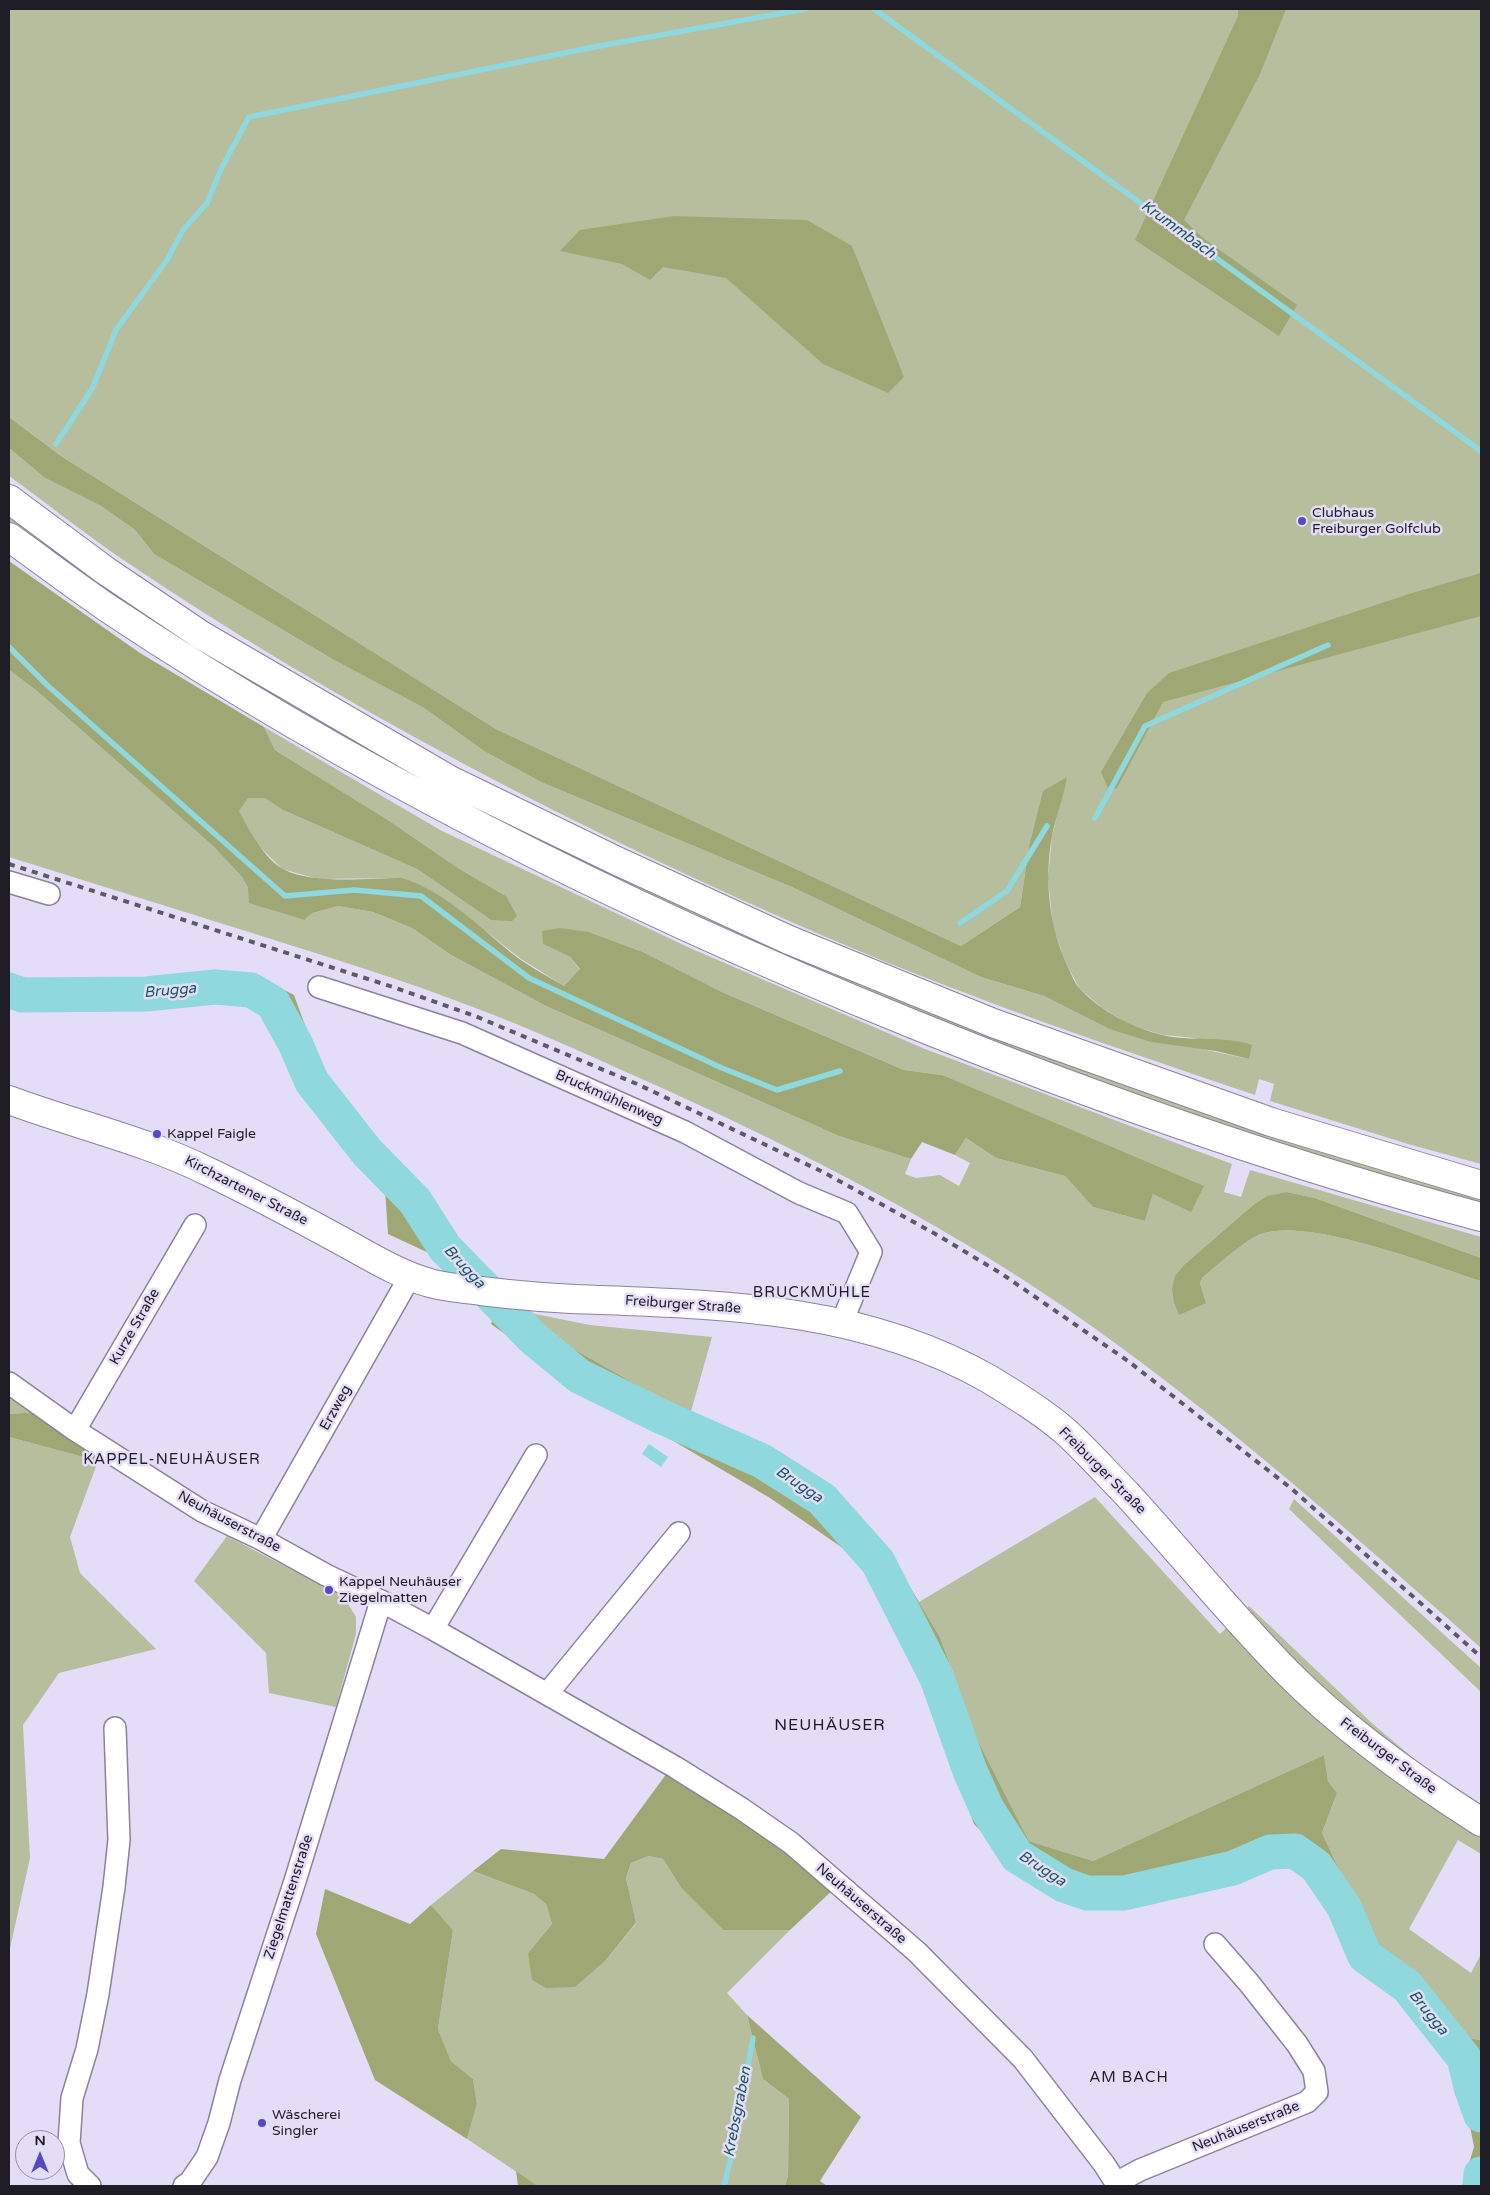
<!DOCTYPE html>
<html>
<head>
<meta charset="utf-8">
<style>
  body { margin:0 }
  #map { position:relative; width:1490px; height:2195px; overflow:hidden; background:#e3ddf7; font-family:"Varela Round",sans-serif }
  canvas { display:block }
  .frame { position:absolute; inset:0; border:10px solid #1e1c25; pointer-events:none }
  .north { position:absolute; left:15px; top:2130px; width:50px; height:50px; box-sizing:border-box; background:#e3ddf7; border:1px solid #9490a3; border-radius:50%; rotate:0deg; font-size:14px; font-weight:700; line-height:20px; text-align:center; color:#1e1c25 }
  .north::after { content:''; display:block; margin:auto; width:18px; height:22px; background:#554ac2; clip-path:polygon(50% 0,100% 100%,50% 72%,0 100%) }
</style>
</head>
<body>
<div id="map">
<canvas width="1490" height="2195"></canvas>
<div class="frame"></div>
<div class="north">N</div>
</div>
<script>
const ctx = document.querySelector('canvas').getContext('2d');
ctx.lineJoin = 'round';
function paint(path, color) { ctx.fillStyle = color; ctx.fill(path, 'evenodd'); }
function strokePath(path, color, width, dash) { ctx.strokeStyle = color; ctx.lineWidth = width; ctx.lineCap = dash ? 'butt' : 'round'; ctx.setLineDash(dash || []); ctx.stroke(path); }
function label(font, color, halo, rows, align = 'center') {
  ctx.font = font + ' "Varela Round",sans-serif'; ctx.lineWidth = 5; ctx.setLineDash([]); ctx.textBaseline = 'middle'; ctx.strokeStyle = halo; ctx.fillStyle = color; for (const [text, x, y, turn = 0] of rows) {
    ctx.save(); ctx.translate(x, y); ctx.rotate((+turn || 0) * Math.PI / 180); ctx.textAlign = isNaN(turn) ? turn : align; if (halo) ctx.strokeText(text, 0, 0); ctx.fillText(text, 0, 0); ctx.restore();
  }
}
paint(new Path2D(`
  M9 9H1481V1164L1408 1144 1270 1101 1274 1084 1259 1079 1255 1095C1113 1047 971 999 833 940 584 833 341 708 116 555 80 530 45 502 9 476V448L45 478 101 506 135 530 154 554 334 660 424 708 484 751 541 782 794 888 981 977 1044 996 1109 1029 1249 1059 1195 1038 1163 1035 1129 1025 1101 1007 1079 988 1064 959 1053 927 1048 878 1052 836 1067 777 1029 847 1020 907 961 946 496 729 61 456 9 417Z
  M9 514 577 854 1481 1198V1206L1272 1143 1075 1075 864 992 671 907 419 783 185 646 9 524Z
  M9 670 37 691 213 846 242 877 248 888 306 918 313 913 338 906 373 912 412 928 451 955 546 1006 839 1136 911 1159 905 1174 916 1178 940 1175 959 1186 970 1163 955 1155 966 1138 996 1158 1065 1176 1093 1207 1145 1221 1153 1194 942 1075 904 1070 722 992 643 952 589 932 543 944 570 957 580 970 564 986 521 959 464 914 402 878 318 879 282 869 256 843 238 811 248 797H265L283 810 417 869 491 920 506 896 458 868 388 820 275 750 264 727 442 831 692 949 925 1049 1232 1164 1224 1192 1241 1197 1250 1170 1481 1237V1258L1315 1198 1287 1192 1253 1205 1185 1264 1206 1303 1200 1283 1203 1277C1215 1267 1248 1238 1261 1234 1310 1217 1430 1265 1481 1281V1648C1348 1530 1215 1411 1067 1309 943 1224 809 1155 673 1093 608 1064 544 1034 478 1009 404 980 328 957 252 933 171 908 90 882 9 857Z
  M530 1313 590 1325 712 1337 690 1415 572 1348Z
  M9 1393 38 1412 9 1414Z
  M9 1437 98 1461 70 1537 80 1573 156 1649 59 1673 23 1725 30 1858 9 1953Z
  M1095 1497 1220 1634 1249 1606 1374 1725 1418 1762 1481 1804V1854L1458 1840 1409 1929 1471 1973 1481 1954V2040L1459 2037 1425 1990 1379 1953 1322 1833 1337 1793 1328 1781 1324 1755 1093 1861 1029 1841 977 1739 940 1637 919 1602Z
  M1294 1499 1481 1668V1692L1289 1509Z
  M227 1536 344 1597 356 1617V1634L336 1707 269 1693 266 1653 194 1581Z
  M649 1856 663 1859 682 1889 723 1930H790L727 1993 747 2015 763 2079 789 2099 788 2175 785 2186H538L467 2139 477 2104 473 2079 451 2061 438 2029 453 1930 431 1905 473 1871 534 1894 546 1904 552 1924 528 1953 606 1960 636 1924 626 1878 631 1863Z`), '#b7be9d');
paint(new Path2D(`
  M1238 9H1286L1260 74 1184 220 1203 238 1297 305 1279 336 1135 240 1238 16Z
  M674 216 807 220 852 246 904 377 888 393 823 364 726 278 663 267 650 280 622 264 560 251 580 230Z
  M9 417 61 456 496 729 961 946 1020 907 1029 847 1043 791 1067 777C1064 797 1056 816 1052 836 1044 880 1049 929 1069 969 1072 976 1075 984 1080 989 1102 1012 1131 1027 1162 1035 1191 1042 1223 1035 1252 1045L1249 1059 1216 1051 1151 1042 1109 1029 1044 996 981 977 794 888 541 782 484 751 424 708 334 660 154 554 135 530 101 506 45 478 9 448Z
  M9 561 140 653 264 727 275 750 388 820 458 868 506 896 517 916 512 921 491 920 417 869 283 810 265 798H248L239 811C248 828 265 860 283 869 313 885 368 878 402 878 447 892 482 930 518 958 532 968 549 977 564 986L580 969 570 957 543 944 542 931 560 928 589 932 643 952 722 992 904 1070 942 1075 1204 1186 1191 1212 1153 1194 1145 1221 1093 1207 1065 1176 996 1158 966 1138 955 1155 922 1142 911 1159 839 1136 546 1006 451 955 412 928 373 912 338 906 313 913 306 918 305 920 249 903 248 888 242 877 213 846 37 691 9 670Z
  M1481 573V616L1163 702 1117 788 1109 791 1101 772 1147 693 1169 673 1409 594Z
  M9 973 43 983 228 973 261 978 294 995 335 1108 403 1175 470 1256 481 1265 446 1261 388 1234 385 1189 321 1118 265 1006 235 988 70 1001 9 997Z
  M1287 1192 1315 1198 1481 1258V1281C1430 1265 1310 1217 1261 1234 1248 1238 1215 1267 1203 1277L1200 1283 1206 1303 1179 1315 1174 1302 1172 1289 1175 1276 1185 1264 1253 1205 1267 1196Z
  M497 1310 530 1313 572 1348 690 1415 750 1441 796 1466 828 1493 873 1537 904 1577 940 1637 977 1739 1029 1841 1093 1861 1324 1755 1328 1781 1337 1793 1322 1833 1379 1953 1425 1990 1459 2037 1481 2040V2186H1462L1474 2147 1464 2095 1447 2058 1404 2004 1351 1954 1305 1863 1275 1857 1236 1871 1132 1899H1072L1019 1870 974 1824 916 1666 879 1597 869 1574 850 1553 770 1498 565 1377 491 1324Z
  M38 1412 102 1456 98 1461 9 1437V1414Z
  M667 1773 760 1833 835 1888 790 1930H723L682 1889 663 1859 649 1856 631 1863 626 1878 636 1923 606 1960 575 1987 546 1988 532 1980 528 1953 552 1924 546 1904 534 1894 473 1871 501 1849 604 1859Z
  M325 1889 410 1924 431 1905 453 1930 438 2029 451 2061 473 2079 477 2104 467 2139 375 2080 316 1934Z
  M747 2015 861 2117 820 2181 827 2186H785L788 2175 789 2099 763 2079Z
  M516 2171 538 2186H518Z`), '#9fa874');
paint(new Path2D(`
  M649 1444 668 1457 661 1467 642 1454Z`), '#8fd8dd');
strokePath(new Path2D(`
  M874 9 1481 451
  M56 444 92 389 116 330 167 260 183 230 207 203 222 167 249 117 594 47 805 9
  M9 647 47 685 285 896 354 890 421 896 529 978 722 1068 777 1090 840 1071
  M1095 818 1145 726 1328 645
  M960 923 1007 891 1047 826
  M1464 2058 1481 2057
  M724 2186 734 2145 753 2038`), '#8fd8dd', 5.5);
strokePath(new Path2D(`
  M9 990 22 995 146 994 215 987 251 990 273 1003 295 1043 312 1082 367 1152 415 1201 445 1248 533 1338 579 1376 660 1416 762 1461 822 1499 878 1562 937 1678 970 1771 987 1809 1017 1856 1064 1885 1087 1893H1124L1233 1868 1270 1852 1295 1851 1316 1866 1344 1907 1365 1956 1407 1986 1464 2058 1471 2087 1481 2115
  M1480 2186 1481 2174`), '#8fd8dd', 35);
const street = new Path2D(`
  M9 882 49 894
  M319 987 462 1033 685 1132 799 1193 847 1213 871 1252 842 1322
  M9 1383 75 1430 202 1511 261 1539 326 1575 381 1601 433 1629 675 1767 742 1809 791 1843 917 1952 1023 2059 1104 2164 1118 2186
  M75 1430 195 1225
  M261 1539 404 1287 408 1275
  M433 1629 536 1455
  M547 1694 679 1533
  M1116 2183 1140 2170 1307 2102 1317 2092 1314 2071 1297 2044 1249 1983 1215 1944
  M90 2186 78 2174 69 2143 72 2098 87 2049 98 1994 114 1887 119 1840 115 1728
  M184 2186 190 2182 207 2157 219 2123 230 2080 295 1881 381 1601`);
const secondary = new Path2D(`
  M9 1100C76 1125 145 1140 209 1172 253 1193 296 1216 338 1239 368 1255 397 1274 430 1283 446 1288 464 1288 481 1291 521 1296 560 1299 600 1300 736 1305 868 1310 989 1379 1015 1395 1043 1412 1066 1432 1087 1451 1106 1473 1126 1493 1180 1552 1230 1614 1286 1671 1343 1729 1412 1778 1481 1822`);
const highway = new Path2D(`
  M9 499 106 571 201 635 450 780 617 861 789 940 993 1023 1271 1122 1481 1185
  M9 537C44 562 79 589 115 613 364 778 631 910 908 1022 1095 1098 1286 1165 1481 1217`);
strokePath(street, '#89839b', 24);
strokePath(secondary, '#89839b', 30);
strokePath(highway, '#89839b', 30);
strokePath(street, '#fff', 21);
strokePath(secondary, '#fff', 28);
strokePath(highway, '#fff', 28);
strokePath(new Path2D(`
  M9 864 396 988 475 1016 637 1084 823 1172 939 1236 1002 1274 1128 1361 1292 1489 1481 1657`), '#5d5968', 4, [6, 6]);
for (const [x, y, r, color] of [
  [1302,521,5,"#554ac2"],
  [157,1134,5,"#554ac2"],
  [329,1590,5,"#554ac2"],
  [262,2123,5,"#554ac2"]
]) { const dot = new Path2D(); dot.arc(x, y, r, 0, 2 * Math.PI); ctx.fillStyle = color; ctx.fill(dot); strokePath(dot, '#e3ddf7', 2); }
label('14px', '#1e1c25', '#e3ddf7', [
  ["Clubhaus",1312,513],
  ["Freiburger Golfclub",1312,529],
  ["Kappel Faigle",167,1134],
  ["Kappel Neuhäuser",339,1582],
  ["Ziegelmatten",339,1598],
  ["Wäscherei",272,2115],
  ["Singler",272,2131]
], 'left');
label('14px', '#1e1c25', '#e3ddf7', [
  ["Bruckmühlenweg",609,1098,24],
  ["Kirchzartener Straße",246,1191,27],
  ["Freiburger Straße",683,1305,4],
  ["Kurze Straße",135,1327,-60],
  ["Erzweg",336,1408,-61],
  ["Freiburger Straße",1102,1471,45],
  ["Neuhäuserstraße",229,1522,28],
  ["Freiburger Straße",1388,1756,37],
  ["Ziegelmattenstraße",289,1897,-72],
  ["Neuhäuserstraße",861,1904,41],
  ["Neuhäuserstraße",1246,2127,-22]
]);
label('italic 15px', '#19575c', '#e3ddf7', [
  ["Krummbach",1178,230,36],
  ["Brugga",170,991,-5],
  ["Brugga",464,1267,47],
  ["Brugga",799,1485,34],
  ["Brugga",1042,1869,33],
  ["Brugga",1428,2013,51],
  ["Krebsgraben",738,2112,-79]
]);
ctx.letterSpacing = '1px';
label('15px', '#1e1c25', '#e3ddf7', [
  ["BRUCKMÜHLE",812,1293],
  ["KAPPEL-NEUHÄUSER",172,1460],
  ["AM BACH",1129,2078]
]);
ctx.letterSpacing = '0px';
ctx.letterSpacing = '1px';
label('16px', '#1e1c25', '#e3ddf7', [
  ["NEUHÄUSER",830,1726]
]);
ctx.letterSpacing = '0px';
</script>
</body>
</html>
